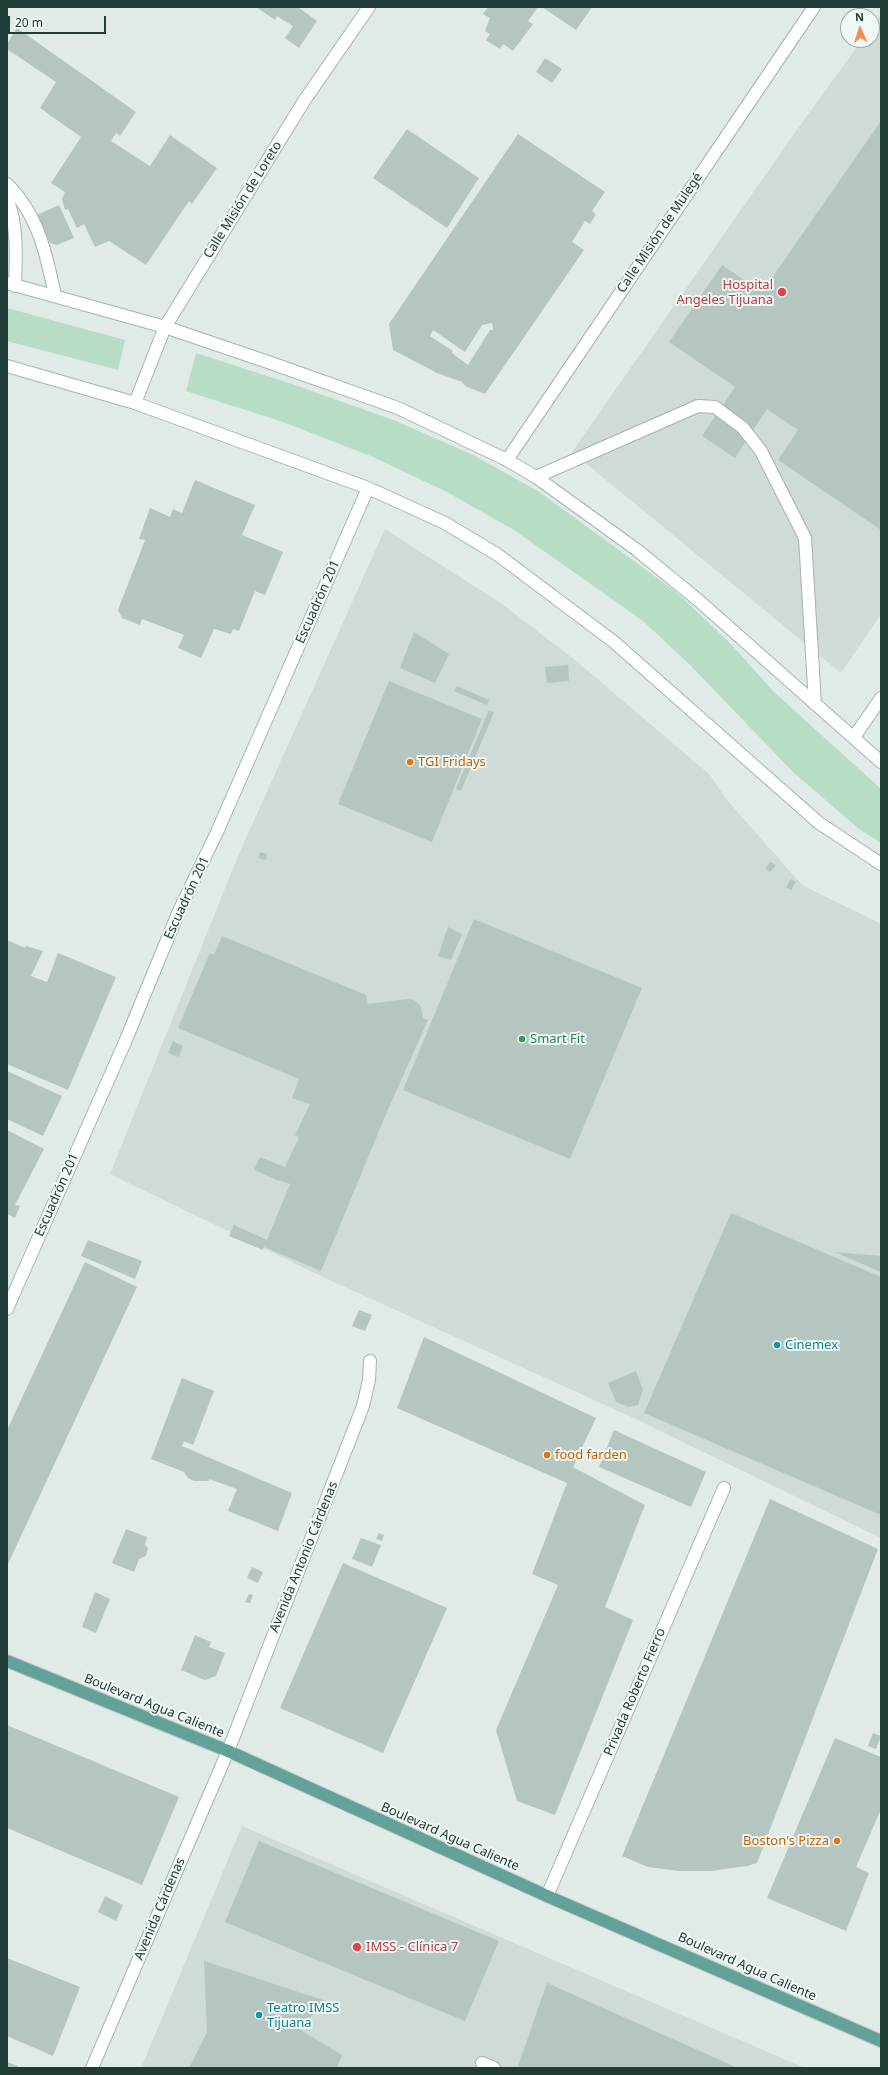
<!DOCTYPE html>
<html>
<head>
<meta charset="utf-8">
<style>
  body { margin:0 }
  #map { position:relative; width:888px; height:2075px; overflow:hidden; background:#e0ebe7; font-family:"Noto Sans",sans-serif }
  canvas { display:block }
  .frame { position:absolute; inset:0; border:8px solid #203c37; pointer-events:none }
  .north { position:absolute; left:840px; top:8px; width:40px; height:40px; box-sizing:border-box; background:#f0f8f5; border:1px solid #9dada9; border-radius:50%; rotate:357deg; font-size:11px; font-weight:700; line-height:16px; text-align:center; color:#203c37 }
  .north::after { content:''; display:block; margin:auto; width:14px; height:18px; background:#f78c52; clip-path:polygon(50% 0,100% 100%,50% 72%,0 100%) }
  .scale { position:absolute; left:8px; top:16px; width:98px; height:18px; box-sizing:border-box; border:2px solid #203c37; border-top:0; padding-left:5px; font-size:12px; line-height:14px; white-space:nowrap; color:#203c37; -webkit-text-stroke:3px #f0f8f5; paint-order:stroke }
</style>
</head>
<body>
<div id="map">
<canvas width="888" height="2075"></canvas>
<div class="frame"></div>
<div class="north">N</div>
<div class="scale">20 m</div>
</div>
<script>
const ctx = document.querySelector('canvas').getContext('2d');
ctx.lineJoin = 'round';
function paint(path, color) { ctx.fillStyle = color; ctx.fill(path, 'evenodd'); }
function strokePath(path, color, width, dash) { ctx.strokeStyle = color; ctx.lineWidth = width; ctx.lineCap = dash ? 'butt' : 'round'; ctx.setLineDash(dash || []); ctx.stroke(path); }
function label(font, color, halo, rows, align = 'center') {
  ctx.font = font + ' "Noto Sans",sans-serif'; ctx.lineWidth = 4; ctx.setLineDash([]); ctx.textBaseline = 'middle'; ctx.strokeStyle = halo; ctx.fillStyle = color; for (const [text, x, y, turn = 0] of rows) {
    ctx.save(); ctx.translate(x, y); ctx.rotate((+turn || 0) * Math.PI / 180); ctx.textAlign = isNaN(turn) ? turn : align; if (halo) ctx.strokeText(text, 0, 0); ctx.fillText(text, 0, 0); ctx.restore();
  }
}
paint(new Path2D(`
  M881 14V614L841 673 572 452 796 131 862 40H872V26Z
  M385 529 502 604 575 660 709 774 727 800 802 885 881 924V1538L625 1414 325 1278 110 1174 238 856Z
  M242 1826 805 2068H141Z`), '#cedbd6');
paint(new Path2D(`
  M7 308 125 340 118 370 7 341Z
  M196 353 295 385 396 421 473 455 538 491 675 591 729 642 773 691 881 789V843L859 829 793 772 690 665 643 621 514 530 447 492 373 457 283 422 186 391Z`), '#b7ddc6');
paint(new Path2D(`
  M256 7H298L317 21 299 48 285 38 293 26 277 16 275 20Z
  M488 7H538L528 21 533 24 513 51 503 44 500 49 486 40 490 34 485 31 490 18 483 14Z
  M542 7H592L576 30Z
  M17 28 136 112 120 136 116 133 111 141 150 166 170 135 217 168 192 204 189 201 146 265 109 241 95 247 84 224 77 228 68 209 65 210 62 199 65 192 51 183 81 137 40 108 56 82 7 49V44Z
  M545 58 562 69 552 83 536 72Z
  M881 121V530L778 460 798 430 767 409 735 458 702 436 735 387 669 342 722 265 762 292Z
  M407 129 479 178 447 228 373 178Z
  M518 134 605 192 592 211 596 214 590 224 585 221 572 242 584 250 485 394 465 386 462 382 437 373 393 350 389 324ZM492 323 493 330H490L468 365 452 353 453 351 430 336 433 330 465 352 482 325Z
  M59 205 74 238 57 245 50 243 37 215Z
  M195 480 255 505 242 535 283 552 265 595 255 591 239 631 233 629 231 634 214 629 201 658 178 648 184 635 142 619 140 625 122 618 118 610 145 540 139 539 150 508 170 517 173 509 182 513Z
  M414 632 449 654 435 683 400 668Z
  M568 665 569 681 547 683 545 667Z
  M389 681 482 719 432 842 338 804Z
  M457 686 489 700 487 705 454 691Z
  M489 710 494 712 461 791 456 789Z
  M260 852 267 854 266 860 258 858Z
  M771 862 776 865 770 872 765 868Z
  M791 879 796 882 791 890 786 887Z
  M474 919 642 988 570 1159 403 1090Z
  M448 927 462 934 451 960 438 956Z
  M222 936 366 995 368 1004 407 999 414 1000 421 1006 423 1018 428 1020 386 1114 321 1271 264 1247 263 1250 229 1236 234 1225 267 1240 290 1184 279 1180V1181L254 1170 260 1157 285 1167 299 1137 295 1135 310 1104 292 1098 299 1079 178 1028 210 953 214 955Z
  M7 940 25 948 26 946 43 951 31 976 47 982 58 953 116 977 68 1090 7 1064Z
  M173 1041 183 1046 179 1057 168 1053Z
  M7 1071 62 1096 43 1136 7 1119Z
  M7 1130 44 1149 15 1205 20 1206 15 1218 7 1214Z
  M731 1213 881 1277V1515L644 1413Z
  M88 1240 142 1261 135 1279 81 1256Z
  M834 1252 881 1256V1272Z
  M85 1262 137 1287 7 1566V1430Z
  M359 1310 372 1315 365 1331 352 1326Z
  M424 1337 596 1418 573 1467 645 1505 605 1607 633 1620 555 1815 517 1801 496 1730 558 1585 532 1574 567 1483 397 1408Z
  M636 1371 643 1390 638 1405 629 1407 616 1402 608 1383Z
  M182 1378 214 1391 193 1445 184 1441 182 1446 292 1493 278 1531 228 1511 237 1489 209 1479V1481H194L188 1478 184 1472 151 1459Z
  M614 1430 706 1472 691 1507 599 1467Z
  M770 1499 878 1549 757 1863 747 1866 711 1871H679L648 1867 622 1856Z
  M126 1529 147 1537 145 1545 148 1548 146 1556 139 1559 134 1572 112 1563Z
  M379 1533 384 1535 382 1541 376 1539Z
  M361 1538 381 1545 372 1567 352 1559Z
  M343 1563 447 1608 383 1753 280 1708Z
  M252 1567 263 1572 258 1583 247 1578Z
  M95 1592 110 1599 96 1633 82 1627Z
  M249 1594 253 1595 250 1603 245 1602Z
  M195 1635 211 1642 209 1647 225 1653 216 1676 205 1680 181 1670Z
  M7 1725 179 1797 142 1885 7 1828Z
  M873 1733 881 1736 876 1749 868 1746Z
  M835 1738 881 1757V1809L856 1867 869 1873 846 1931 767 1898Z
  M259 1841 499 1941 465 2021 225 1922Z
  M105 1896 123 1905 116 1921 98 1912Z
  M7 1958 80 1987 53 2056 7 2036Z
  M204 1961 326 2001 299 2029 342 2055 337 2068H189L207 2032Z
  M547 1983 738 2068H522L518 2066Z
  M7 2062 18 2066 17 2068H7Z`), '#b5c6c1');
const lane = new Path2D(`
  M7 184C38 214 47 256 55 296
  M7 198C18 227 16 255 15 286
  M536 477 698 406 715 407 743 428 761 451 805 538 815 704
  M228 1751 363 1406 369 1380 370 1361
  M482 2063 494 2068`);
const street = new Path2D(`
  M135 403 165 327 304 101 369 7
  M507 460 814 7
  M854 737 881 698
  M547 1896 724 1488
  M92 2068 228 1751`);
const secondary = new Path2D(`
  M7 283 165 327 268 362 398 408 507 460 536 477 637 550 698 600 881 762
  M7 366 135 403 368 488 445 523 498 555 614 642 819 823 881 864
  M7 1309 125 1042 179 911 217 832 368 488`);
const primary = new Path2D(`
  M7 1661 228 1751 547 1896 881 2041`);
strokePath(lane, '#a3b3af', 14);
strokePath(street, '#a3b3af', 14);
strokePath(secondary, '#9eb7b1', 14);
strokePath(primary, '#c1c8c7', 14);
strokePath(lane, '#fff', 12);
strokePath(street, '#fff', 12);
strokePath(secondary, '#fff', 12);
strokePath(primary, '#62a299', 12);
for (const [x, y, r, color] of [
  [782,292,5,"#e0444e"],
  [410,762,4,"#e8710a"],
  [522,1039,4,"#2e9e5b"],
  [777,1345,4,"#0f9aa8"],
  [547,1455,4,"#e8710a"],
  [837,1841,4,"#e8710a"],
  [357,1947,5,"#e0444e"],
  [259,2015,4,"#0f9aa8"]
]) { const dot = new Path2D(); dot.arc(x, y, r, 0, 2 * Math.PI); ctx.fillStyle = color; ctx.fill(dot); strokePath(dot, '#f0f8f5', 1.5); }
label('13px', '#203c37', '#f0f8f5', [
  ["Calle Misión de Loreto",243,200,-58],
  ["Calle Misión de Mulegé",660,233,-56],
  ["Escuadrón 201",318,602,-66],
  ["Escuadrón 201",187,898,-65],
  ["Escuadrón 201",57,1195,-66],
  ["Avenida Antonio Cárdenas",304,1557,-68],
  ["Privada Roberto Fierro",635,1692,-67],
  ["Boulevard Agua Caliente",154,1706,22],
  ["Boulevard Agua Caliente",450,1837,24],
  ["Avenida Cárdenas",160,1909,-67],
  ["Boulevard Agua Caliente",747,1967,24]
]);
label('13px', '#be3a42', '#f0f8f5', [
  ["Hospital",773,285],
  ["Angeles Tijuana",773,300],
  ["IMSS - Clínica 7",366,1947,"left"]
], 'right');
label('13px', '#c56008', '#f0f8f5', [
  ["TGI Fridays",418,762],
  ["food farden",555,1455],
  ["Boston's Pizza",829,1841,"right"]
], 'left');
label('13px', '#27864d', '#f0f8f5', [
  ["Smart Fit",530,1039]
], 'left');
label('13px', '#0d838f', '#f0f8f5', [
  ["Cinemex",785,1345],
  ["Teatro IMSS",267,2008],
  ["Tijuana",267,2023]
], 'left');
</script>
</body>
</html>
